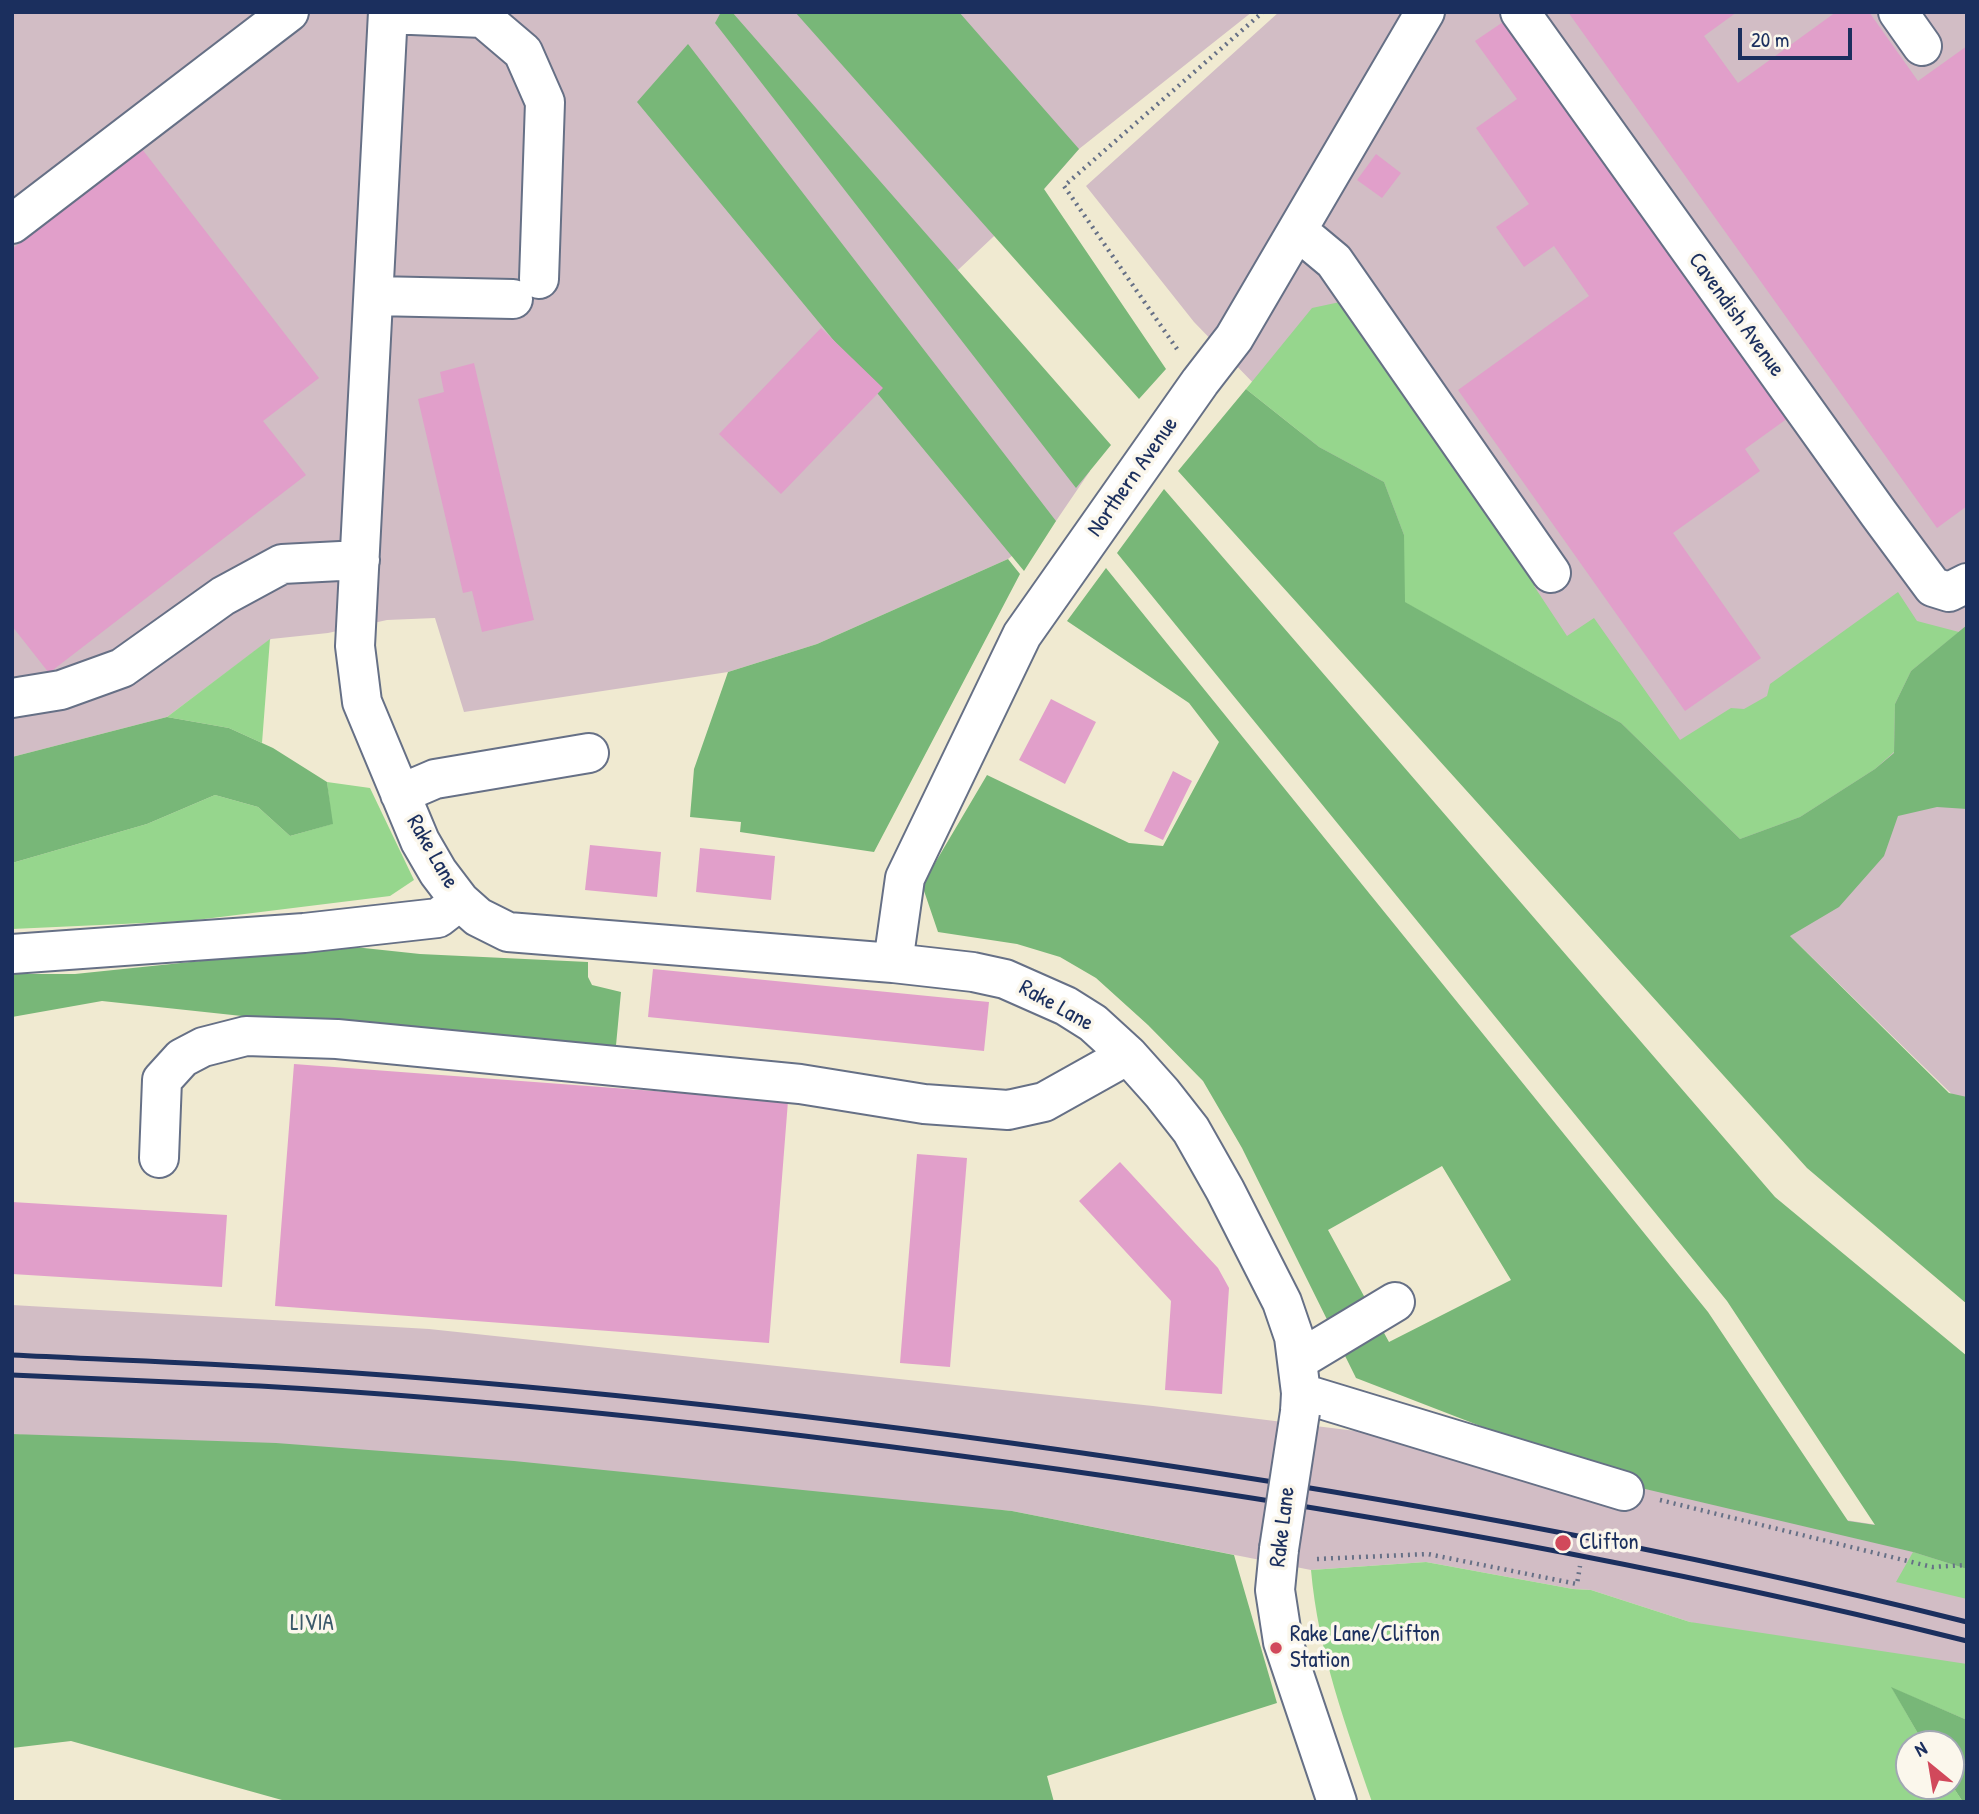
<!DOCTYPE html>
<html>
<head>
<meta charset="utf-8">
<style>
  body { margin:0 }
  #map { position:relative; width:1979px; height:1814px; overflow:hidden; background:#f0ead1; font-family:"Patrick Hand",sans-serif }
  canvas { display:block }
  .frame { position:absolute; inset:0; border:14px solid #1b2f5e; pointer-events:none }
  .north { position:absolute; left:1895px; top:1730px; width:70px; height:70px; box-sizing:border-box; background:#fbf7ec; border:2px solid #a1a7b3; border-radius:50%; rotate:330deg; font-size:19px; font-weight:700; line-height:28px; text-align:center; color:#1b2f5e }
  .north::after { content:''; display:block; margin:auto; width:24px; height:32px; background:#d1495b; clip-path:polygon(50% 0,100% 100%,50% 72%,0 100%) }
  .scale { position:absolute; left:1738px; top:28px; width:114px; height:32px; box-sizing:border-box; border:4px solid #1b2f5e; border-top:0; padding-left:9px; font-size:21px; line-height:24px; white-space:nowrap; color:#1b2f5e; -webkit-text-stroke:5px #fbf7ec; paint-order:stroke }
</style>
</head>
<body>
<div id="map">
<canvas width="1979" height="1814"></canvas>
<div class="frame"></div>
<div class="north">N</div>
<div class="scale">20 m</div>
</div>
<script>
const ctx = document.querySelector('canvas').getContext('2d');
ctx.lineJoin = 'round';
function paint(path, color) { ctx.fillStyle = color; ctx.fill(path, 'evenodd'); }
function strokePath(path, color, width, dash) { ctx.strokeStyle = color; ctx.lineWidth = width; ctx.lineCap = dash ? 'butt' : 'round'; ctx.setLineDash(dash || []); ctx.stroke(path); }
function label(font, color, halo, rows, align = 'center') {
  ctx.font = font + ' "Patrick Hand",sans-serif'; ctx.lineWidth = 7; ctx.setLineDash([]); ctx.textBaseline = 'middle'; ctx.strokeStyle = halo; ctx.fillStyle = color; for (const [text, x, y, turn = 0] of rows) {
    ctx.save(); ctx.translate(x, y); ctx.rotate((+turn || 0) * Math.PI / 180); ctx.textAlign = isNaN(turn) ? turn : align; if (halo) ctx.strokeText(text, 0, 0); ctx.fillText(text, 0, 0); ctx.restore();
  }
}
paint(new Path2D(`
  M12 12H1252L1079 149 1044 189 941 286 1090 471 1056 521 1008 559 817 644 728 672 464 712 435 618 387 620 328 633 271 639 167 717 12 757Z
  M1279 12H1967V1109L1790 936 1194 322 1086 186Z
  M12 1305 429 1329 1153 1406 1364 1432 1641 1488 1967 1539V1720L1891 1687 1591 1590 1573 1589 1426 1562 1311 1570 1012 1511 12 1434Z`), '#d2bdc5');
paint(new Path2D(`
  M1340 302 1539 582 1534 586 1567 636 1594 618 1680 740 1731 708 1744 709 1767 696 1770 684 1898 592 1917 621 1959 632 1911 671 1895 704 1894 752 1875 769 1800 817 1740 839 1621 723 1404 602V535L1384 482 1319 447 1246 389 1312 308Z
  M270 639 262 743 229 728 167 717Z
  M327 782 370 788 414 880 390 896 188 921 12 929V863L147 824 215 795 258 807 290 836 332 824Z
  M1913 1552 1967 1569V1599L1896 1582Z
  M1426 1562 1573 1589 1591 1590 1690 1622 1967 1664V1720L1892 1688 1924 1744H1909V1786H1951V1784L1963 1802H1372C1346 1726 1318 1651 1311 1570Z`), '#96d68d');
paint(new Path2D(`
  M721 12H732L1111 445 1076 488 715 23Z
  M795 12H959L1079 149 1044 189 1166 369 1139 399Z
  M688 44 1056 521 1024 571 637 102Z
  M1246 389 1319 447 1384 482 1404 535 1405 602 1621 723 1740 839 1800 817 1875 769 1894 753 1895 704 1911 671 1967 625V809L1937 807 1898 816 1884 856 1839 907 1790 936 1949 1093 1967 1097V1304L1807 1168 1178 471Z
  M1164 489 1775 1197 1967 1356V1569L1913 1552 1641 1488 1356 1378 1242 1148 1203 1081 1148 1025 1096 978 1060 957 1017 944 938 932 922 885 987 775 1129 843 1163 846 1219 742 1189 703 1067 621 1106 568 1708 1312 1848 1521 1875 1525 1727 1301 1117 553ZM1442 1166 1511 1280 1389 1342 1328 1230Z
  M1008 559 1020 574 874 852 740 832 741 822 690 817 694 769 728 672 817 644Z
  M167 717 229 728 273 748 327 782 333 824 290 836 258 807 215 795 147 824 12 863V757Z
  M345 946 420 954 588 962V977L592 985 621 992 615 1056 102 1001 12 1017V974H75Z
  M12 1434 276 1443 514 1461 1012 1511 1234 1555 1277 1703 1047 1776 1054 1802H289L71 1741 12 1748Z
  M1891 1687 1967 1720V1802H1963L1951 1784V1744H1924Z`), '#78b778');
paint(new Path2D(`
  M1568 12H1737L1704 36 1738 83 1836 12H1869L1918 81 1967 46V506L1937 528Z
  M1506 20 1788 418 1745 449 1760 471 1673 533 1761 658 1685 711 1458 390 1589 296 1554 246 1524 267 1496 227 1529 204 1476 128 1517 99 1475 41Z
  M142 149 319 378 263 421 306 475 49 673 12 626V249Z
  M1376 154 1401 173 1382 198 1357 180Z
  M821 328 883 388 781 494 719 434Z
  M474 363 534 620 482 632 472 591 463 593 418 399 444 392 440 372Z
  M1051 699 1096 722 1065 784 1019 760Z
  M1173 771 1192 781 1163 840 1144 831Z
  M590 845 661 852 657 897 585 890Z
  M700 848 775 856 771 900 696 892Z
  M653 969 989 1002 984 1051 648 1017Z
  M294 1064 788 1101 769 1343 275 1306Z
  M917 1154 967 1158 950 1367 900 1363Z
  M1120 1162 1218 1268 1229 1288 1222 1394 1165 1390 1171 1301 1079 1201Z
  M12 1202 227 1215 222 1287 12 1274Z`), '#e19fca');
const minor = new Path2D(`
  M388 12 355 646 362 702 420 841 438 872 460 901 478 917 508 932 893 963 973 972 1005 979 1066 1006 1093 1023 1128 1055 1162 1093 1191 1130 1225 1190 1282 1302 1294 1337 1301 1393 1300 1412
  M1520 12 1879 514 1933 587 1949 592 1967 583
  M1898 12 1922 46
  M388 14 483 18 523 52 545 102 539 279
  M12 224 289 12
  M1298 231 1334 261 1551 573
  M374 296 513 299
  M12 698 61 690 122 668 223 596 282 564 360 560
  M400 794 435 779 589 753
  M12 954 304 933 438 918 460 901
  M893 963 905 878 1022 635 1200 382 1234 338 1425 12
  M159 1158 162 1080 182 1058 203 1047 246 1036 337 1039 800 1084 924 1104 1008 1110 1044 1102 1128 1055
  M1297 1361 1395 1302
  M1301 1393 1624 1491
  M1279 1549 1275 1590 1283 1642 1337 1802`);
strokePath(minor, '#667086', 42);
strokePath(new Path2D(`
  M1177 349 1064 186 1263 12
  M1660 1500 1932 1567 1967 1565
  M1317 1559 1428 1554 1577 1584 1580 1566`), '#667086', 4.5, [2, 5]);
strokePath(minor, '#fff', 38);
strokePath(new Path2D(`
  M12 1355C95 1359 178 1362 260 1367 511 1381 762 1409 1011 1443 1332 1487 1652 1543 1967 1622
  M12 1375C95 1379 178 1382 260 1386 505 1400 749 1427 991 1460 1319 1504 1646 1561 1967 1641`), '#1b2f5e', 5);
const minorBridge = new Path2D(`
  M1279 1549 1300 1412`);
strokePath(minorBridge, '#667086', 42, []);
strokePath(minorBridge, '#fff', 38);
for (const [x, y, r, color] of [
  [1563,1543,9,"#d1495b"],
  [1276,1648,7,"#d1495b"]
]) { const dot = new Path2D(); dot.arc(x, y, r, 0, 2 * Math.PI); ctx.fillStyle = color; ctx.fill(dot); strokePath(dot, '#fbf7ec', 2.5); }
label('23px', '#1b2f5e', '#fbf7ec', [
  ["Cavendish Avenue",1736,315,54],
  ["Northern Avenue",1133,477,-55],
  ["Rake Lane",432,852,60],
  ["Rake Lane",1056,1006,29],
  ["Rake Lane",1283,1527,-83]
]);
label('23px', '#1b2f5e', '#fbf7ec', [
  ["Clifton",1579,1543],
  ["Rake Lane/Clifton",1290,1635],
  ["Station",1290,1661]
], 'left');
label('23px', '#3a596a', '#fbf7ec', [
  ["LIVIA",312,1624]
]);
</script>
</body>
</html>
